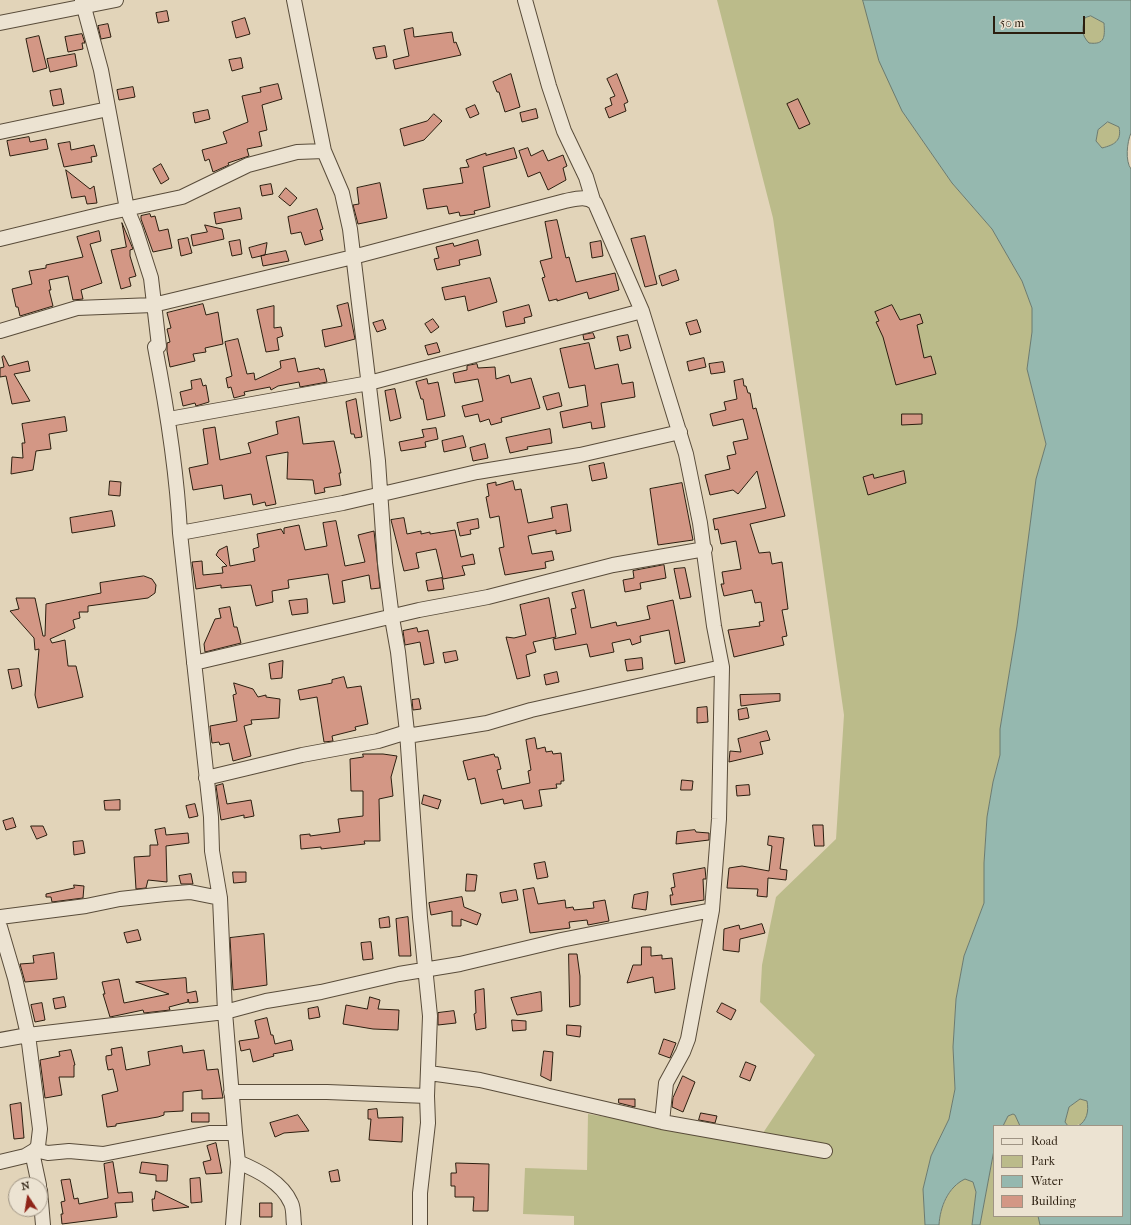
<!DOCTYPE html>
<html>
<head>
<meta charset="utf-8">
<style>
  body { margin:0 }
  #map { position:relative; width:1131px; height:1225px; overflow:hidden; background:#e2d4b9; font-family:"IM FELL French Canon",serif }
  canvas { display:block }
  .legend { position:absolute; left:993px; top:1125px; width:130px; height:92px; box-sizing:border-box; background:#ece3d2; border:1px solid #9f9484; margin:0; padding:5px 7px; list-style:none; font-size:12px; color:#2b1e0f }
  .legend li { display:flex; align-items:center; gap:8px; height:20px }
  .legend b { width:20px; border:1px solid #9f9484 }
  .north { position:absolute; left:8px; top:1177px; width:40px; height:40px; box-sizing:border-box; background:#ece3d2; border:1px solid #9f9484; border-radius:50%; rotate:348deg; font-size:11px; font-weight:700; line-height:16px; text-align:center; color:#2b1e0f }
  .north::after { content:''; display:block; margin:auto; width:14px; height:18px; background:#8f2418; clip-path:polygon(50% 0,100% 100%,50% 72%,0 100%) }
  .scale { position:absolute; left:993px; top:16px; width:92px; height:18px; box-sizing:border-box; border:2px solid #2b1e0f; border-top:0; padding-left:5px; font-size:12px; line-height:14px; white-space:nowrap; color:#2b1e0f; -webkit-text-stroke:3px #ece3d2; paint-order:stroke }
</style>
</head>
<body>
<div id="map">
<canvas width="1131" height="1225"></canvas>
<ul class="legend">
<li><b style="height:5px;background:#ece3d2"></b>Road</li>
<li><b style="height:11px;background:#bbbb8a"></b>Park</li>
<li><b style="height:11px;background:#95b8af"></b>Water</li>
<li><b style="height:11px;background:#d39785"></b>Building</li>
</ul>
<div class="north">N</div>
<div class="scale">50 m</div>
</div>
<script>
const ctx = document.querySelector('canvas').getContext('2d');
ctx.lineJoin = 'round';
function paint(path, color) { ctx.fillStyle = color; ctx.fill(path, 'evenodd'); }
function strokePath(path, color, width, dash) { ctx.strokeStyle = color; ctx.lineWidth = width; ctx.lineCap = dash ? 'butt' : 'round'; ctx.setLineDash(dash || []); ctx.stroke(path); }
paint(new Path2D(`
  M717 0H863L902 111 952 183 992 229 1022 281 1032 308V332L1027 369 1046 444 1036 479 1017 626 1000 729V755L993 782 987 817 984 863V903L964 956 956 999 953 1047 955 1089 949 1119 931 1156 923 1189 925 1225H574V1216L523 1214 525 1168 587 1170 588 1114 757 1142 815 1055 760 1002 762 965 776 897 836 839 844 715 773 218Z
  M1091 16 1104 23C1105 37 1105 45 1088 43 1081 35 1082 28 1085 18Z
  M1108 122 1119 127C1122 141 1114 145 1102 148L1096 141 1098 130Z
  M1080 1099 1087 1101C1090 1118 1085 1126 1068 1126L1065 1122 1069 1107Z
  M1013 1114 1015 1115 1020 1126H1003L1008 1116Z
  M994 1150V1216H1038L1040 1225H980Z
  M965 1178 973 1182 976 1192 972 1225H939C940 1207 949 1187 965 1178Z`), '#bbbb8a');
const water = new Path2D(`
  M863 0H1131V133C1127 142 1125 161 1131 169V1225H1040L1038 1216H1122V1126H1078C1087 1121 1089 1111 1087 1101L1080 1099 1069 1107 1065 1122 1068 1126H1020L1015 1115 1013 1114 1008 1116 1003 1126H994V1150L980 1225H972L976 1192 973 1182 965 1179C948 1187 940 1207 939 1225H925L923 1189 931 1156 949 1119 955 1089 953 1047 956 999 964 956 984 903V863L987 817 993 782 1000 755V729L1017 626 1036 479 1046 444 1027 369 1032 332V308L1022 281 992 229 952 183 902 111 879 61ZM1091 16 1104 23C1105 37 1105 45 1089 43 1081 35 1082 28 1085 18ZM1108 122 1119 127C1122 141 1114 145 1102 148L1096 141 1098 130Z`);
paint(water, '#95b8af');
strokePath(water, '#6b7a6f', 1);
const building = new Path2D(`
  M167 11 169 21 158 23 156 13Z
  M245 18 250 34 236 38 232 22Z
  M108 24 111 37 101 39 98 26Z
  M413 28 414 37 452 32 454 43 456 42 461 55 395 69 393 60 409 56 404 30Z
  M82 34 85 43H82L83 49 68 52 65 37Z
  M39 36 47 68 33 72 26 39Z
  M385 46 387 57 376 59 373 48Z
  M75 54 77 66 50 72 47 59Z
  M241 58 243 68 232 71 229 60Z
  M511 74 520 107 505 112 499 92H497L493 82Z
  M617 74 628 102 624 104 626 111 609 118 605 108 612 105 610 98 615 96 607 79Z
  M278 84 282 99 262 105 267 130 259 132 262 146 247 149 249 156 228 163 229 165 213 172 209 159 205 161 202 150 227 143 223 132 248 122 242 96 261 92 260 88Z
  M133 87 135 97 119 100 117 90Z
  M61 89 64 104 53 106 50 91Z
  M798 99 810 124 799 129 787 104Z
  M475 105 479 114 470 118 466 109Z
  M536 109 538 118 522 122 520 113Z
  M208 110 210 119 195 123 193 113Z
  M434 114 442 121 424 140 404 146 400 129 427 121Z
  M29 137 30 142 46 139 48 149 10 156 7 141Z
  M70 142 71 150 94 145 97 156 91 157 92 162 64 167 58 144Z
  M514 148 517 158 483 167 490 207 474 211 475 214 460 216 459 212 449 214 447 206 427 209 423 189 463 183 460 168 469 167 466 160 486 153V155Z
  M528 148 531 156 543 150 548 161 563 155 567 166 563 168 566 180 548 190 540 172 528 177 519 151Z
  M161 164 169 179 161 184 153 169Z
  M66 170 90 189 94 186 97 203 87 204 85 196 72 198Z
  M380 183 387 218 358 224 353 205 359 204 357 188Z
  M271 184 273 194 262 196 260 186Z
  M286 188 297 198 290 206 279 197Z
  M240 208 242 219 216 224 214 213Z
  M317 209 323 229 320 230 323 240 305 245 301 232 291 234 288 217Z
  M150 214 151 217 155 216 159 231 168 229 172 248 153 252 141 219V216Z
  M557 220 566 258 569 257 576 282 615 273 619 290 589 299 587 292 557 301V299L549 301 542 278 545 277 540 261 552 258 545 222Z
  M122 223 133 249 130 250V256L136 276 129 278 131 286 121 289 111 250 126 247Z
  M205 225 222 229 224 239 193 246 191 235 207 232Z
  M99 231 101 241 90 244 102 283 81 290 83 299 73 300 68 276 49 280 51 290H49L53 306 20 316 18 307H16L12 289 32 284 29 271 46 268V265L83 257 77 237Z
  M645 236 657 284 645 287 631 239Z
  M188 238 192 253 181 256 178 240Z
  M240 240 242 254 232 256 229 242Z
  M478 240 481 255 459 260 460 265 437 270 434 259 439 258 436 247 453 243 454 246Z
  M601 241 603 256 592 258 590 243Z
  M267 243 265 255 252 258 249 248Z
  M286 251 289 261 263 266 261 256Z
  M676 270 679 280 662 286 659 276Z
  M490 278 497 302 468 311 465 296 445 300 442 288Z
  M348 303 355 339 325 347 322 330 342 326 337 306Z
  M203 304 206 315 218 312 223 344 205 348 206 352 193 354 195 361 170 367 167 351V343L170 342 167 329 171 328 167 313Z
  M529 305 532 316 524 318 525 323 506 327 503 312Z
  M892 305 900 320 920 314 923 323 917 325 924 358 931 356 936 374 896 385 883 337 876 322 879 321 875 312Z
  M274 306V328L281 327 283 336 277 338 279 350 266 352 257 310Z
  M433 319 439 327 431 333 425 324Z
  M383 320 386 329 377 332 373 323Z
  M697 320 701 332 690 335 686 323Z
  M593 333 595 338 584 340 583 335Z
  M628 335 631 348 620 351 617 337Z
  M238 339 247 374 254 373 255 380 281 368 280 361 295 358 298 372 319 368 320 370 324 369 327 382 300 387 299 382 278 386 271 390 270 387 244 392 245 395 234 398 231 387 228 388 226 378 232 376 225 342Z
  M437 343 440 352 428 355 425 346Z
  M589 343 595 369 618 364 622 384 633 382 635 397 601 403 605 427 592 429 591 422 563 428 560 412 588 406 585 385 569 388 560 349Z
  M4 356 9 366 28 361 30 371 14 374 30 401 12 404 6 376 0 377V368L4 367 2 357Z
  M704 358 706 367 689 371 687 362Z
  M723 362 725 372 711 374 709 364Z
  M477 364 478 368 495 367 496 379 509 375 511 383 531 378 540 408 501 418 502 422 491 425 489 419 480 422 478 414 465 417 462 406 483 401 478 379 455 383 453 373 467 370V366Z
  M201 379 203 386 206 385 209 402 196 406 195 403 183 406 180 392 192 389 191 381Z
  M427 379 428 384 438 382 445 416 427 420 423 399H421L416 382Z
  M743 379 744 386H746L748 393H750L753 409 756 408 785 516 750 524 759 553 770 552 772 564 782 562 788 609 782 610 787 636 782 637 784 645 734 657 728 630 760 626 759 622 764 621 761 602 755 603 752 590 724 596 721 584H724L722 572 741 569 736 541 721 544 718 529 715 530 713 519 766 508 757 471 738 494 733 490 710 495 705 475 730 469 727 456 736 454 733 442 748 439 743 419 713 426 710 414 726 410 724 402 737 399 734 381Z
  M395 389 401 418 390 421 385 391Z
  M559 393 562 406 547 410 543 397Z
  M356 399 362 437 355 438 354 434H351L346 402Z
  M902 414H922V424L902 425Z
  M65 417 67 431 49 434 51 449 36 451 33 470 11 474 12 457 23 458 22 443H25L22 424Z
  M299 417 303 444 334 441 341 473H339L341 485 324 488 325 492 315 494 313 480 287 479 288 452 266 456 276 504 266 506 265 502 253 505 251 494 224 499 222 485 193 490 189 468 208 464 203 429 215 427 220 460 251 453 248 443 278 434 276 422Z
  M436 428 438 439 425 442 426 447 401 451 399 442 424 437 422 430Z
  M550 429 552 443 527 447 528 449 510 453 506 438Z
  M463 436 466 447 444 452 442 441Z
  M485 444 488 458 473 461 470 448Z
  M604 463 607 478 592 481 589 466Z
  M904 471 906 483 868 495 863 477 873 474 874 478Z
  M110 481 121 482 120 496 109 495Z
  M513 481 515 490 521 489 528 523 553 518 551 507 567 504 571 531 556 534V530L528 536 532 554 552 551 554 560 545 562 546 568 505 575 499 548 504 547 499 516 490 518 486 497 489 496 487 484 496 482V485Z
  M682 483 693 540 658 545 650 489Z
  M112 511 115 526 72 533 70 518Z
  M404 518 407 534 421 531V534L430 532V534L455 530 461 557 473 554 475 564 462 566 465 575 443 579 436 549 416 553 419 568 404 571 391 520Z
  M478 519 479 528 470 530 471 534 460 536 457 523Z
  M336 521 345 566 365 562 358 535 374 531 380 588 371 589 369 575 342 581 345 602 333 604 328 574 288 580 289 588 272 591 273 602 256 606 251 585 221 588V585L196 589 192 562 202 561 203 575 223 573 222 567 227 566 216 555 219 550 227 546 230 566 255 561 253 549 259 547 257 534 281 529 284 534V528L299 525 305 550 327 546 323 523Z
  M664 565 666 578 640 583 641 589 625 592 623 580 634 578 633 571Z
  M685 568 691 597 680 599 674 569Z
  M144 576 152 579 156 585 155 593 148 598 88 606V612H79L80 618 73 620 75 628 50 639 52 643 65 640 68 666H76L83 697 38 708 35 695 39 649 35 650 34 638 10 611 19 609 16 598H35L43 636H45L46 604 101 593 100 583Z
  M442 578 444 589 428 591 426 581Z
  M584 590 591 628 616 622 617 626 650 619 647 606 673 600 685 662 675 664 669 630 640 636 641 642 632 645 630 639 612 643 614 652 590 657 587 644 555 650 553 639 576 634 571 609 576 608 572 593Z
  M549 598 556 637 533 642 536 652 526 655 530 676 517 679 506 637 514 638 526 635 520 605Z
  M307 599 308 613 292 615 289 601Z
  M230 607 234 627H237L241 643 205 652 204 644 215 619 221 618 219 609Z
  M417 628 418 632 428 630 434 663 424 665 420 642 405 645 403 631Z
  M456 651 458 660 445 663 443 653Z
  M642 658 643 669 627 671 625 660Z
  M283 661 282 678 271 679 269 664Z
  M19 669 22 686 12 689 8 670Z
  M557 672 559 682 546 685 544 675Z
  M344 677 347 688 361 686 368 724 355 727 356 730 332 736 333 741 324 742 317 697 300 700 298 690 332 683V680Z
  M234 683 253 689 258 697 266 695V697L280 699 279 718 251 720 252 724 244 726 251 756 233 761 229 743 220 745 219 742 212 743 210 726 237 721 233 695 236 694Z
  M780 694V701L741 706 740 695Z
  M419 699 421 709 413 710 412 700Z
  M707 707 708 722 697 723V708Z
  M747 708 749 718 739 720 738 710Z
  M767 731 770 740 760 742 763 754 729 762 730 751 741 752 738 739Z
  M535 738 537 749 545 747 546 752 552 751 553 754 561 753 564 781H561V784H556L557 788 539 790 542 806 524 809 522 800 504 804 503 799 481 804 475 778 468 780 463 761 494 754 495 757H498L501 769 497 770 502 789 530 783 528 771 531 770 526 740Z
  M363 754H383L397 756 391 777 393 796 379 799 380 841H364L365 844 321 849V847L301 849 300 835 310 834V836L340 832 338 819 363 816V791H351L350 759 363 757Z
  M682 780 693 781 692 790H681Z
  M223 784 227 804 251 800 254 816 244 818V815L221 820 216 786Z
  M749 785 750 795 737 796 736 786Z
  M424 795 441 800 438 809 422 804Z
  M120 800V810H105L104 801Z
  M195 804 198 816 189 818 186 806Z
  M13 818 16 827 6 830 3 821Z
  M813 825H823L824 846H815Z
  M31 826H43L47 835 37 839Z
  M165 828 166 835 188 833 189 843 166 846 167 882 148 880 146 888 136 889 134 857 150 856V845H158L155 830Z
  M695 830 696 832 709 833V840L676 844 677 832Z
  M769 836 784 838 780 869 787 870 786 880 768 878 767 897 757 896 758 889 727 888 729 868 742 866 769 871 772 846 768 845Z
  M83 841 85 853 74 855 73 842Z
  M545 862 548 877 537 879 534 864Z
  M705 868 706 879H703L704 900 671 905 670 895H673L671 888 675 887 673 874Z
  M233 872H246V882L234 883Z
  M191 874 193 884H181L179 876Z
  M467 874 477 875 475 891H466Z
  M74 885 84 886 83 898 52 902 51 897H46V894L74 888Z
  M534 888 538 904 565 900 566 908 573 907 574 910 594 908 593 902 605 900 609 921 588 925 587 920 569 922 570 928 530 933 523 890Z
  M516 890 518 900 502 903 500 893Z
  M648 892 646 910 632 908 634 895Z
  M462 897 464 907 481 914 477 925 461 919V926H452V911L431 915 429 903Z
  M389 917 390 927 380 928 379 919Z
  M408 917 411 956H399L396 919Z
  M762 924 765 933 740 939 739 952 723 950 724 929 739 925 740 929Z
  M138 930 141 940 127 943 124 933Z
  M264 934 267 985 233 990 230 938Z
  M371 942 373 959 363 960 361 943Z
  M642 947H651V956L662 955V959L672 958 675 989 655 993 653 977 627 983 633 965H641Z
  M54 953 57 979 25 982 20 964 34 963 33 956Z
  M569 954H577L580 976V1005L570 1007Z
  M186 978 187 993 196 991 198 1002 189 1003 188 999V1002L169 1007 170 1010 144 1013 143 1010 110 1017 103 994H105L102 982 119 979 124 1003 169 994 136 982Z
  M484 989 486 1028 476 1030 474 1014 476 1013 475 991Z
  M541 992 542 1011 517 1015 511 998Z
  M64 997 66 1007 55 1009 53 999Z
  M370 997 380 1000 378 1009 399 1010 398 1030 373 1029 343 1024 346 1005 367 1009Z
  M42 1003 45 1020 35 1022 31 1005Z
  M722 1003 736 1010 731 1020 717 1012Z
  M318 1007 320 1017 309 1019 308 1009Z
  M454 1011 456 1023 438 1025V1013Z
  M267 1018 271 1035H273L275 1044 291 1040 293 1050 273 1054 274 1056 253 1062 250 1049 241 1051 239 1041 259 1038 255 1021Z
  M512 1020 526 1021V1030L513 1031Z
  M567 1025 581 1026 580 1037 567 1035Z
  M664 1039 676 1043 670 1058 659 1054Z
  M182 1046 183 1053 204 1050 207 1070 218 1069 223 1098 202 1099V1090L183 1092V1111L164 1112V1115L158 1117 116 1124V1126L107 1127 102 1095 118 1091 113 1069 108 1070 106 1060V1056L112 1055 111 1049 122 1047 126 1070 150 1065 148 1052Z
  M71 1050 75 1065H74V1077H59L62 1095 45 1098 40 1060 60 1056 59 1052Z
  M544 1051 553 1052 551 1081 541 1076Z
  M746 1062 756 1066 750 1081 740 1077Z
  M683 1076 695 1082 683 1112 672 1107 673 1098Z
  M619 1099H635V1107L619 1103Z
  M21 1103 24 1138 14 1139 10 1105Z
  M377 1109 378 1118 403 1117 402 1142 369 1140 371 1119H368V1110Z
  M192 1113H209V1122H192Z
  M701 1113 717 1116 715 1123 699 1120Z
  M298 1115 309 1131 284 1133 275 1137 270 1123Z
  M216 1143 222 1173 206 1174 203 1162 211 1160 207 1146Z
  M113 1162 118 1193 132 1192 133 1202 115 1203 117 1217 62 1224 61 1214H63L61 1202 65 1201 61 1180 70 1179 74 1199 78 1198 79 1204 108 1198 104 1164Z
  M142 1162 168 1165 167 1181H156V1175L140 1173Z
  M456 1163 489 1164 488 1211H473L474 1197H455V1186H451V1173H456Z
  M338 1170 340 1181 331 1182 329 1172Z
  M200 1178 202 1202 191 1203 190 1179Z
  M156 1191 189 1207 153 1211 152 1199H154Z
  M260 1203H272V1217H260Z`);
paint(building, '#d39785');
strokePath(building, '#2b1e0f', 1);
const minor = new Path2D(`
  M82 0 101 70 127 209 135 228 151 278 159 346 155 347C167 409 177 470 180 533L211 817 212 851 220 898 225 1012 235 1133 238 1162 233 1225
  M294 0 324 151
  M525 0 549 86 564 131 586 177 593 200
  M0 23 116 0
  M0 132 108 109
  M0 239 107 213 182 197 248 165 297 152 324 151 342 193 350 229 378 461 385 563 392 618 398 652 407 732 420 917 430 1016 427 1096 428 1123 420 1193V1225
  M0 331 77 308 153 305 353 257 565 201C575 199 587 195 595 203L642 311 686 454 700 523 714 626 722 667 719 819 712 910 688 1039 683 1052 666 1083 662 1122
  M169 419 369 383 642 311
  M180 533 343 503 477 472 580 455 680 432
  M194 663 419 610 488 597 613 565 705 549
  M407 736 487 723 531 710 722 667
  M206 778 302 755 378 741 407 732
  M0 917 86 906 120 899 165 894 190 892 220 898
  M0 927 15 978 28 1035 40 1129 38 1146 35 1150 25 1156 0 1162
  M0 1040 28 1035 225 1012 266 1001 321 992 399 974 460 964 561 940 712 910
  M429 1073 480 1080 662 1122 825 1151
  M231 1092H327L427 1096
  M35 1150 48 1153 69 1151 103 1154 209 1133H235
  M32 1152 39 1185
  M238 1162C257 1170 282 1182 291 1203 294 1209 293 1218 294 1225
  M40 1190 43 1225`);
strokePath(minor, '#594c3a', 16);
strokePath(minor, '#ece3d2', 14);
</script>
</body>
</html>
